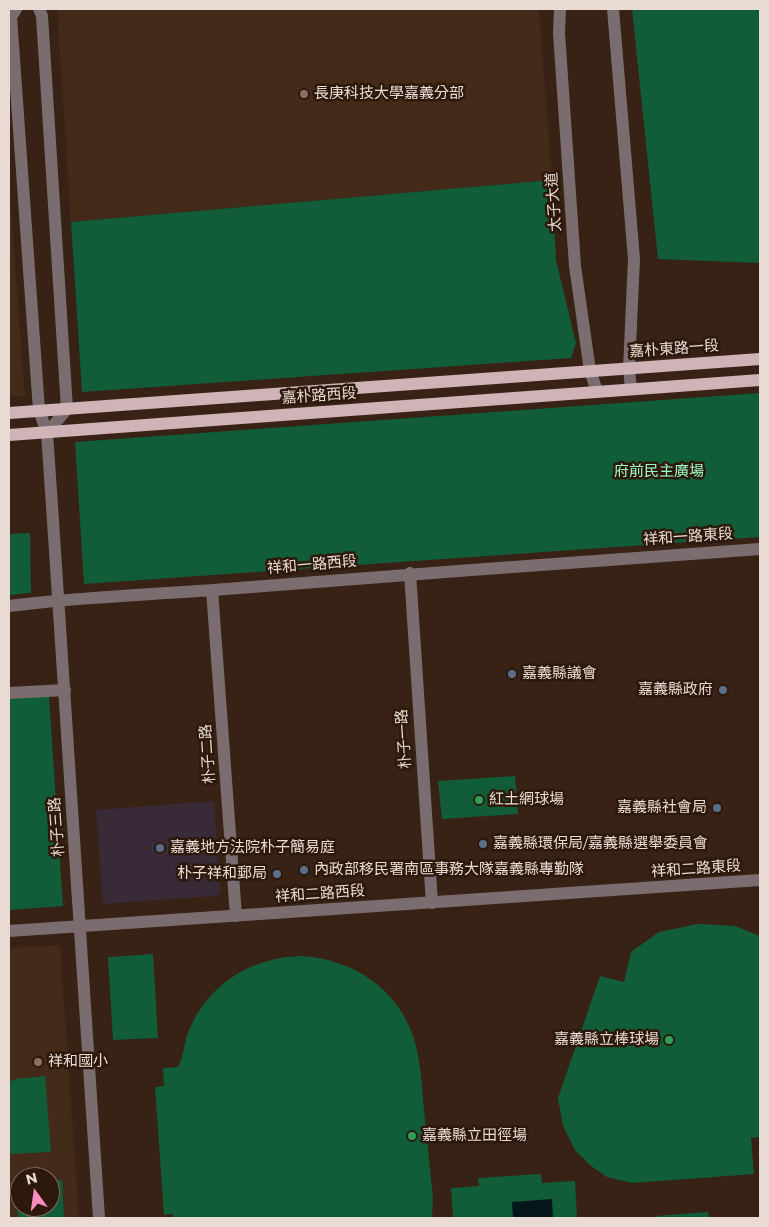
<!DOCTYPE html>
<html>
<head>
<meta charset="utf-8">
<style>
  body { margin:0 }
  #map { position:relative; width:769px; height:1227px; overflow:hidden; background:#372215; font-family:Montserrat,sans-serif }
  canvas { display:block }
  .frame { position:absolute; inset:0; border:10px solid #e9dbd3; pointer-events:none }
  .north { position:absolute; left:10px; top:1167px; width:50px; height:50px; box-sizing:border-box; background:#2c190c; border:1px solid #78675c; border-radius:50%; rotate:346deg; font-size:14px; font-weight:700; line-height:20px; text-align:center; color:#e9dbd3 }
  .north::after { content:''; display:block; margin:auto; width:18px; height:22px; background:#fc8fc2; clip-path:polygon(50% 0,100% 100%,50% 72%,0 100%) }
</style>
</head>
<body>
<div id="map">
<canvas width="769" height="1227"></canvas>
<div class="frame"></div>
<div class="north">N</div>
</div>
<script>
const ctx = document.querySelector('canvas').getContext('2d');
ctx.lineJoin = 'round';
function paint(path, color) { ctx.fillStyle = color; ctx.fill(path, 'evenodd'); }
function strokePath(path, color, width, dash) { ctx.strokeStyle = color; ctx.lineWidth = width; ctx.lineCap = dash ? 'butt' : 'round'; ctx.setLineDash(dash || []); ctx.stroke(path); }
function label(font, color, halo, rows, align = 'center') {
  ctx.font = font + ' Montserrat,"Noto Sans TC",sans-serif'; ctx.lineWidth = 5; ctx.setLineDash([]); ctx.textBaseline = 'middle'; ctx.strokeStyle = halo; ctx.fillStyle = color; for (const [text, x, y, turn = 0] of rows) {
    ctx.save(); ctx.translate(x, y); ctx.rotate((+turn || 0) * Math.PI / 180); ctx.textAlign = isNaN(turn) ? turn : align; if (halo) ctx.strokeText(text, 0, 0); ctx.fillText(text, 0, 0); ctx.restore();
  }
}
paint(new Path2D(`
  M214 801 220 893 216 896 103 904 96 810Z`), '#382a36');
paint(new Path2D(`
  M57 9H539L552 180 71 222Z
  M9 183 25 396 9 397Z
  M60 945 79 1218H9V948ZM20 1177H50V1207H20Z`), '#442a18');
paint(new Path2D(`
  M632 9H760V263L658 259Z
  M552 180 556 260 576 343 571 358 82 392 71 222Z
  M760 393V537L84 584 75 442Z
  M30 533 31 593 9 595V534Z
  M49 696 63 906 9 910V698Z
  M515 776 518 814 442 819 438 781Z
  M698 924 735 926 760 936V1137L751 1138 754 1174 632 1183 607 1177 591 1166 575 1150 563 1126 558 1098 600 976 624 982 631 952 659 932Z
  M153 954 158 1038 113 1040 108 957Z
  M302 956C356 959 403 993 416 1046 421 1067 422 1089 424 1110 427 1139 430 1169 433 1198L432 1218H173V1214L164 1215 155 1087 164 1086 163 1068 178 1067C184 1056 184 1042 189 1030 209 983 252 957 302 956Z
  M45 1076 51 1152 9 1154V1082L16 1079Z
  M541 1174 542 1183 575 1181 577 1218H453L451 1188 479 1186 478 1178Z
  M62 1180 64 1218H18L16 1182H20V1207H50V1181Z
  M708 1212 709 1218H656V1216Z`), '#115d39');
paint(new Path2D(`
  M552 1199 553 1218H513L512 1202Z`), '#05161a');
strokePath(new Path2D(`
  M16 9 11 17 39 410 47 433 52 506 99 1218
  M39 9 42 16 67 409 47 433
  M560 9 559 33 575 266 590 371 597 391
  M613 9 634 259 629 369 631 389
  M410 573 432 903
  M212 590 236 916
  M9 606C77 597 145 595 213 590 395 576 578 561 760 549
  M9 693 65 690
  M9 931 760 880`), '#7b6d6f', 12);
strokePath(new Path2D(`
  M9 413 760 359
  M9 435 760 380`), '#cfb3b6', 12);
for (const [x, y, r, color] of [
  [304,94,5,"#8d6e63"],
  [512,674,5,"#5c6f8a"],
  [723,690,5,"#5c6f8a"],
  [479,800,5,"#2e9e5b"],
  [717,808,5,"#5c6f8a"],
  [483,844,5,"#5c6f8a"],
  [160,848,5,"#5c6f8a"],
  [304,870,5,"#5c6f8a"],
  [277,874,5,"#5c6f8a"],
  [669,1040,5,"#2e9e5b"],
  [38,1062,5,"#8d6e63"],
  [412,1136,5,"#2e9e5b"]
]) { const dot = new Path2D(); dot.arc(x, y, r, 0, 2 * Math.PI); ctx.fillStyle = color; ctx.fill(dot); strokePath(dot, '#2c190c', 2); }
label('15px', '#e9dbd3', '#2c190c', [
  ["長庚科技大學嘉義分部",314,94],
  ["嘉義縣議會",522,674],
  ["嘉義縣政府",713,690,"right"],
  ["紅土網球場",489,800],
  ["嘉義縣社會局",707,808,"right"],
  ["嘉義縣環保局/嘉義縣選舉委員會",493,844],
  ["嘉義地方法院朴子簡易庭",170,848],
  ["內政部移民署南區事務大隊嘉義縣專勤隊",314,870],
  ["朴子祥和郵局",267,874,"right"],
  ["嘉義縣立棒球場",659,1040,"right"],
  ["祥和國小",48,1062],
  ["嘉義縣立田徑場",422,1136]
], 'left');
label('15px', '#e9dbd3', '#2c190c', [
  ["太子大道",554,202,-94],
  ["嘉朴東路一段",674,349,-4],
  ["嘉朴路西段",319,396,-4],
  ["祥和一路東段",688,537,-4],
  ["祥和一路西段",312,565,-5],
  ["朴子一路",404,739,-94],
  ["朴子二路",208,754,-94],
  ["朴子三路",57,827,-94],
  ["祥和二路東段",696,869,-4],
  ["祥和二路西段",320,894,-4]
]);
label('15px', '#9bfcc3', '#2c190c', [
  ["府前民主廣場",659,472]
]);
</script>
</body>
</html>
